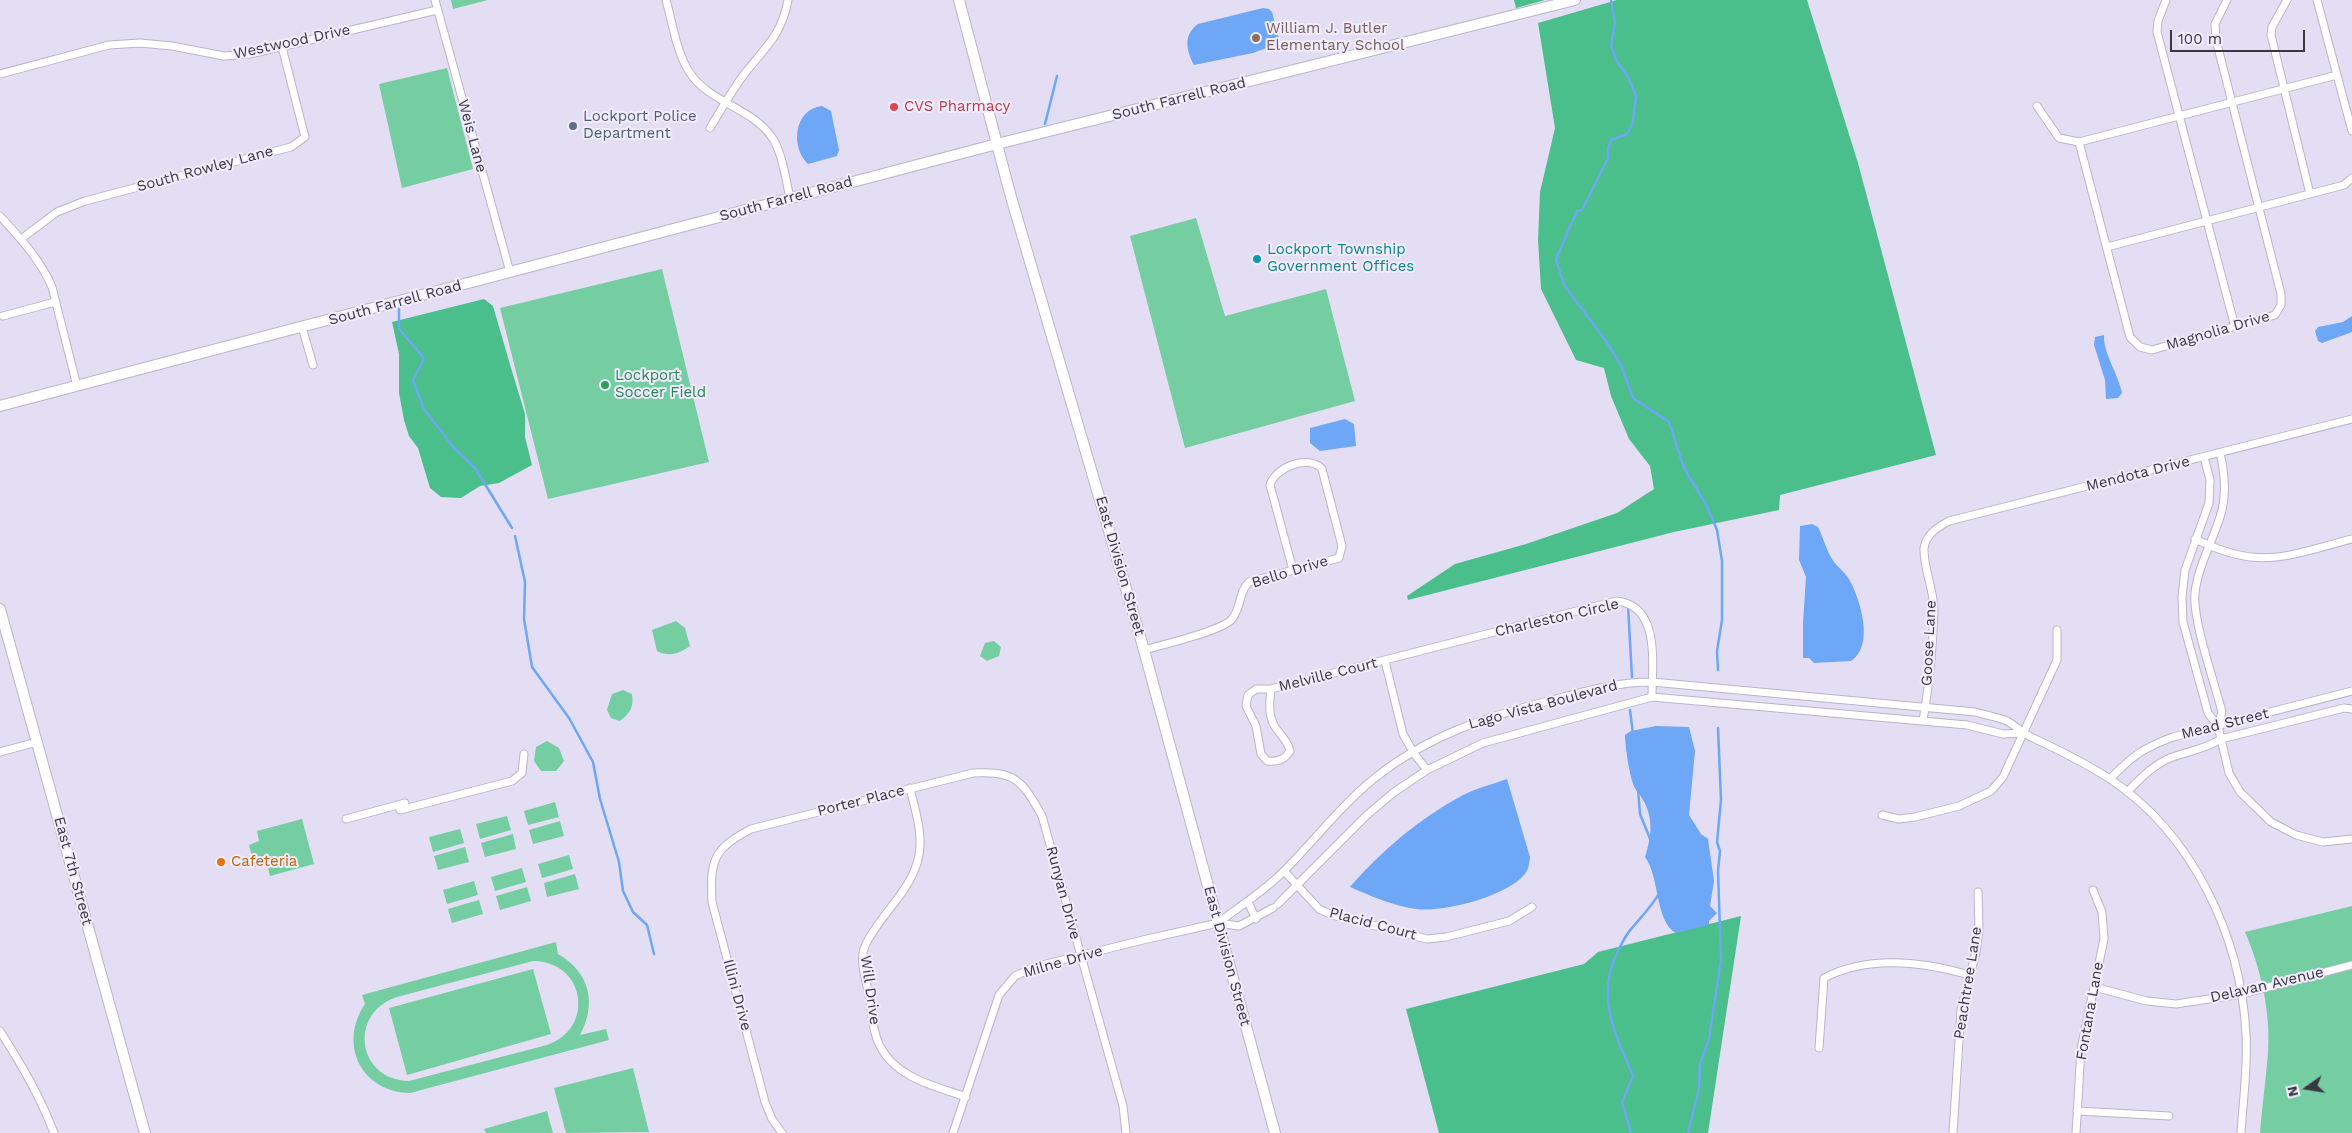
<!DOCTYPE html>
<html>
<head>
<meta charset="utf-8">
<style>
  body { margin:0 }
  #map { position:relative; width:2352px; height:1133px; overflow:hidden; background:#e4def4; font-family:"Work Sans",sans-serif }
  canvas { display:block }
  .north { position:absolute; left:2282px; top:1063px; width:50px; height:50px; -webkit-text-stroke:4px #f1ecfe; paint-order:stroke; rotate:257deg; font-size:14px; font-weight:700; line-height:20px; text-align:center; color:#39373f }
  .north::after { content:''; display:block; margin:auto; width:18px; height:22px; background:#39373f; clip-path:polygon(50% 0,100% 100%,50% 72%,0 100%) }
  .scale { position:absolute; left:2170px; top:30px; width:135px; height:22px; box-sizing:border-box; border:2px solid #39373f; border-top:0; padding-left:6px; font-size:15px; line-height:18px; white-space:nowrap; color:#39373f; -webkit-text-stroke:4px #f1ecfe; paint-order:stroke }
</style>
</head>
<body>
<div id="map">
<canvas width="2352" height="1133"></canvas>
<div class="north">N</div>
<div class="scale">100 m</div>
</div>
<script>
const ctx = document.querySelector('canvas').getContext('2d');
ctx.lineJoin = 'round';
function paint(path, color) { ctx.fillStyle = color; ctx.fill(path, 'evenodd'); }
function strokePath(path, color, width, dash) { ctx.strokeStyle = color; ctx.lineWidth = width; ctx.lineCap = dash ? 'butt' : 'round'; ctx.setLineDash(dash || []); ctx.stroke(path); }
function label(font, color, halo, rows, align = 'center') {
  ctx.font = font + ' "Work Sans",sans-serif'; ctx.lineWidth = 4; ctx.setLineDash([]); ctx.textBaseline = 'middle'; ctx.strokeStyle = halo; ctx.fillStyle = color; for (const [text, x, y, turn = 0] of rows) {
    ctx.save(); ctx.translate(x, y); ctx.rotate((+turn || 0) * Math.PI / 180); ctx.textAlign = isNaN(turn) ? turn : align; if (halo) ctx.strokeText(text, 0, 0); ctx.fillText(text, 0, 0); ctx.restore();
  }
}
paint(new Path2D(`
  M451 0H488L453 9Z
  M447 68 473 169 402 188 379 84Z
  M1196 218 1225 316 1326 289 1355 401 1185 448 1130 236Z
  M662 269 709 462 548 499 500 308Z
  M676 621 685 628 690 646C679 654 669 657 657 651L652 630Z
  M994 641 1001 647 999 656 987 661 980 656 985 643Z
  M623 690 632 694C634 707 630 713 620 721L611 718 607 710 612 694Z
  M547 741 559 748 564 761 556 771H541L534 761 536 747Z
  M555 802 559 817 528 825 524 811Z
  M507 816 511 830 480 839 476 824Z
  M302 819 314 864 270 876 267 864 255 867 249 845 259 841 257 831Z
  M560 821 564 836 533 844 529 830Z
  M460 829 464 843 433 852 429 837Z
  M513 834 516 849 485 857 481 843Z
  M465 847 469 862 438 870 434 856Z
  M569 855 573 869 542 878 538 864Z
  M522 868 526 882 495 891 491 877Z
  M575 874 579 889 547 897 544 883Z
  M474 881 478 895 447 904 443 890Z
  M527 887 531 901 500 910 496 896Z
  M479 900 483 914 452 923 448 909Z
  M2352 906V1133H2260C2262 1106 2266 1079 2268 1053 2271 1013 2261 969 2245 932Z
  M556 942 558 954C590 972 597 1004 580 1035L606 1029 609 1040 410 1093C361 1092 338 1044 365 1004L362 995ZM533 961C585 961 596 1028 547 1045L409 1081C357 1080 348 1013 397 997Z
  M533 969 551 1034 407 1075 389 1008Z
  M633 1068 649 1132 566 1133 554 1088Z
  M547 1111 553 1133H486L484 1129Z`), '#75cda2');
paint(new Path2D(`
  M1514 0H1545L1516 8Z
  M1617 0H1807L1858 163 1936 455 1780 495 1779 510 1674 532 1408 600 1407 596 1455 564 1526 544 1617 513 1654 489 1650 466 1629 439 1611 396 1604 368 1576 360 1541 289 1538 240 1540 192 1555 128 1538 23Z
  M484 299 493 306 511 368 525 414V437L532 465 499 483 480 486 461 498 441 497 430 488 418 448 409 436 404 420 399 393V354L392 322Z
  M1741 916 1708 1133H1439L1406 1009 1584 964 1598 952Z`), '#4abe8b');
paint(new Path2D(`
  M1263 8 1269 9 1272 12 1279 39 1277 44 1253 53 1194 65C1186 50 1183 35 1198 24Z
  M822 106 831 111 839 150 837 156 808 164C790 147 794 109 822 106Z
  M2352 316V332L2322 343 2318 341 2315 331 2318 327 2343 322Z
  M2104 335C2103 353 2118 373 2122 393L2118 398 2106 399 2105 380 2094 345 2095 337Z
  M1345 419 1354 424 1356 446 1320 451 1310 443V428Z
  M1812 524 1818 527C1823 537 1826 549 1832 559 1836 566 1845 572 1849 579 1860 599 1875 645 1851 661L1814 663 1809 658H1803V623L1806 577 1799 560 1800 526Z
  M1656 726 1689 727 1695 751 1689 815 1701 834 1708 839 1714 881 1710 906 1717 913 1709 921V925L1676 933C1655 922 1660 877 1645 857 1653 832 1654 813 1637 791 1630 784 1625 745 1625 735L1631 731Z
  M1507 779 1530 857C1529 863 1529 870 1524 875 1506 896 1443 913 1416 909 1393 906 1371 896 1350 887 1382 850 1420 818 1463 795 1477 788 1493 784 1507 779Z`), '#6da7f5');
strokePath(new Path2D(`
  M1611 0 1615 22 1611 46 1617 62 1629 78 1636 97 1632 125 1627 134 1611 140 1608 148V158L1582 210 1577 211 1556 259 1564 285 1606 341 1621 365 1633 398 1669 422 1684 468 1707 506 1717 530 1722 561V620L1717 651 1718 670
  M1045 124 1057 76
  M399 305V329L423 357V361L413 380 424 409 454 448 475 468 512 528
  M515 536 525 582 524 619 532 667 569 718 593 762 600 799 619 862 623 891 633 912 647 925 654 954
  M1628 606 1632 677
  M1630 710 1633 734
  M1638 789 1640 814 1651 841
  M1631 1133 1622 1102 1633 1076C1615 1033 1595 996 1618 951 1622 943 1626 934 1632 928 1642 916 1652 906 1660 892
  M1688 1133 1699 1089 1700 1064 1709 1039 1721 959 1718 871 1720 851 1717 842 1721 800 1718 728`), '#6da7f5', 2.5);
const street = new Path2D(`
  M435 0 510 272
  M666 0C673 24 676 52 690 73 709 102 751 108 771 136 782 150 786 181 790 198
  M2166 0 2158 21 2157 32 2235 327
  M2287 0 2272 27 2271 35 2310 194
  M2317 0 2352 131
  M0 74 109 45 140 43 172 46 224 56 250 54 437 10
  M2037 106 2059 138 2079 142 2337 75
  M710 128C721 110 732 90 745 73 766 47 782 34 788 0
  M2079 142 2130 337 2140 347 2152 350 2275 315 2281 305V294L2216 40 2215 24 2227 0
  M0 216C20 238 40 259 52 287L77 386
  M21 239 57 212 85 201 291 147 305 137 282 47
  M2107 247 2344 185 2352 178
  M3 316 55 302
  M302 327 313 365
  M2204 457 2210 480 2209 503 2185 570 2182 597 2183 622 2208 713 2218 726 2229 773 2240 792 2271 822 2296 835 2323 842 2352 839
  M2195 539C2261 571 2285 556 2352 539
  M1144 650C1162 645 1222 631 1232 619 1242 607 1238 592 1249 582L1339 558 1342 546 1322 469C1309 454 1275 467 1270 485L1293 570
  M1385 661 1403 734 1413 752 1427 770
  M1271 689C1269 704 1268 720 1278 731 1284 739 1288 742 1290 751 1284 760 1278 762 1267 761L1261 754 1256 726 1246 706 1248 695 1256 689H1271L1616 601C1661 605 1652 664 1652 697
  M1923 721C1929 685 1933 646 1934 610 1934 590 1923 567 1924 548 1926 534 1938 527 1949 521L2352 419
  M2218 726 2222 712C2215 684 2192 619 2195 593 2198 566 2212 543 2220 517 2227 496 2225 474 2220 453
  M0 752 37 742
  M2110 779C2132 756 2143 748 2173 737L2352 691
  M910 788C915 810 923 832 919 855 913 890 879 915 865 946 859 960 866 980 869 995 872 1011 872 1031 880 1046 896 1078 935 1086 966 1097
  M2127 792C2140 779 2153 765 2170 758 2190 750 2201 751 2221 739L2344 708 2352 709
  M400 810 512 781 522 773 524 754
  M1882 815 1899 819 1915 817 1959 806 1991 791 2003 777 2057 660V630
  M346 819 405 803
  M1284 871 1319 909 1332 915 1427 939 1446 937 1509 921 1532 907
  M1248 902 1256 919
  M1278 904 1367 815 1393 793 1427 770 1483 743 1652 697 1967 725 2003 734 2022 733
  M1218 923C1240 906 1263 892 1283 872 1315 840 1341 805 1376 777 1429 735 1488 716 1552 700 1585 691 1617 682 1652 682L1975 712C1985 715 1998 717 2007 721 2016 726 2023 734 2033 738 2059 750 2085 763 2110 779 2193 834 2241 937 2246 1034 2248 1067 2243 1101 2241 1133
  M2094 987 2147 1001 2176 1004 2242 994 2352 965
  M0 1031C21 1064 40 1096 54 1133
  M1819 1048 1824 978C1868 955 1924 962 1969 975
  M2077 1111 2169 1116
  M782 1133 772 1119 765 1102 712 902C710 860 713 849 751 829L973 773C1015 771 1022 780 1042 816L1123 1106 1126 1133
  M953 1133 999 995 1015 976 1034 967 1143 940 1218 923 1239 926 1273 908
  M1953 1133 1961 1010 1976 952 1979 930 1978 892
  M2076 1133 2081 1049 2104 939 2102 912 2093 890`);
const secondary = new Path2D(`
  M959 0 1011 197 1144 650 1275 1133
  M0 406 997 144 1575 0
  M0 609 145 1133`);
strokePath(street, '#bab4c9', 9);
strokePath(secondary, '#bab4c9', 12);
strokePath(street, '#fff', 7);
strokePath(secondary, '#fff', 10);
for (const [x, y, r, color] of [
  [1256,38,5,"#8d6e63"],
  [894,107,5,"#e0444e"],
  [573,126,5,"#5c6f8a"],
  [1257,259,5,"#0f9aa8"],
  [605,385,5,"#2e9e5b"],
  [221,862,5,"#e8710a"]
]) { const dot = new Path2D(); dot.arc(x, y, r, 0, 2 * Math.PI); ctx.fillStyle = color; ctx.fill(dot); strokePath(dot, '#f1ecfe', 2); }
label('15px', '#785e54', '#f1ecfe', [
  ["William J. Butler",1266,29],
  ["Elementary School",1266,46]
], 'left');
label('15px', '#39373f', '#f1ecfe', [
  ["Westwood Drive",292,42,-12],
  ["South Farrell Road",1179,99,-14],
  ["Weis Lane",472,136,75],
  ["South Rowley Lane",205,169,-15],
  ["South Farrell Road",786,199,-15],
  ["South Farrell Road",395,303,-15],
  ["Magnolia Drive",2218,331,-16],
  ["Mendota Drive",2138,474,-14],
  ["East Division Street",1120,566,74],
  ["Bello Drive",1290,572,-17],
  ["Charleston Circle",1557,618,-13],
  ["Goose Lane",1929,643,-87],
  ["Melville Court",1328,675,-14],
  ["Lago Vista Boulevard",1543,705,-15],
  ["Mead Street",2225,724,-14],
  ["Porter Place",861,801,-14],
  ["East 7th Street",73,871,75],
  ["Runyan Drive",1063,893,75],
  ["Placid Court",1373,924,15],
  ["East Division Street",1227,956,75],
  ["Milne Drive",1063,962,-16],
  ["Peachtree Lane",1968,983,-81],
  ["Delavan Avenue",2267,985,-13],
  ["Will Drive",870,990,82],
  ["Illini Drive",737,995,75],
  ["Fontana Lane",2090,1011,-80]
]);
label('15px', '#be3a42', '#f1ecfe', [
  ["CVS Pharmacy",904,107]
], 'left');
label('15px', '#4e5e75', '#f1ecfe', [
  ["Lockport Police",583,117],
  ["Department",583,134]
], 'left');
label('15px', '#0d838f', '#f1ecfe', [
  ["Lockport Township",1267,250],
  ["Government Offices",1267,267]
], 'left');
label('15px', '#27864d', '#f1ecfe', [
  ["Lockport",615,376],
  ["Soccer Field",615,393]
], 'left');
label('15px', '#c56008', '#f1ecfe', [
  ["Cafeteria",231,862]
], 'left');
</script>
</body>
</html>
